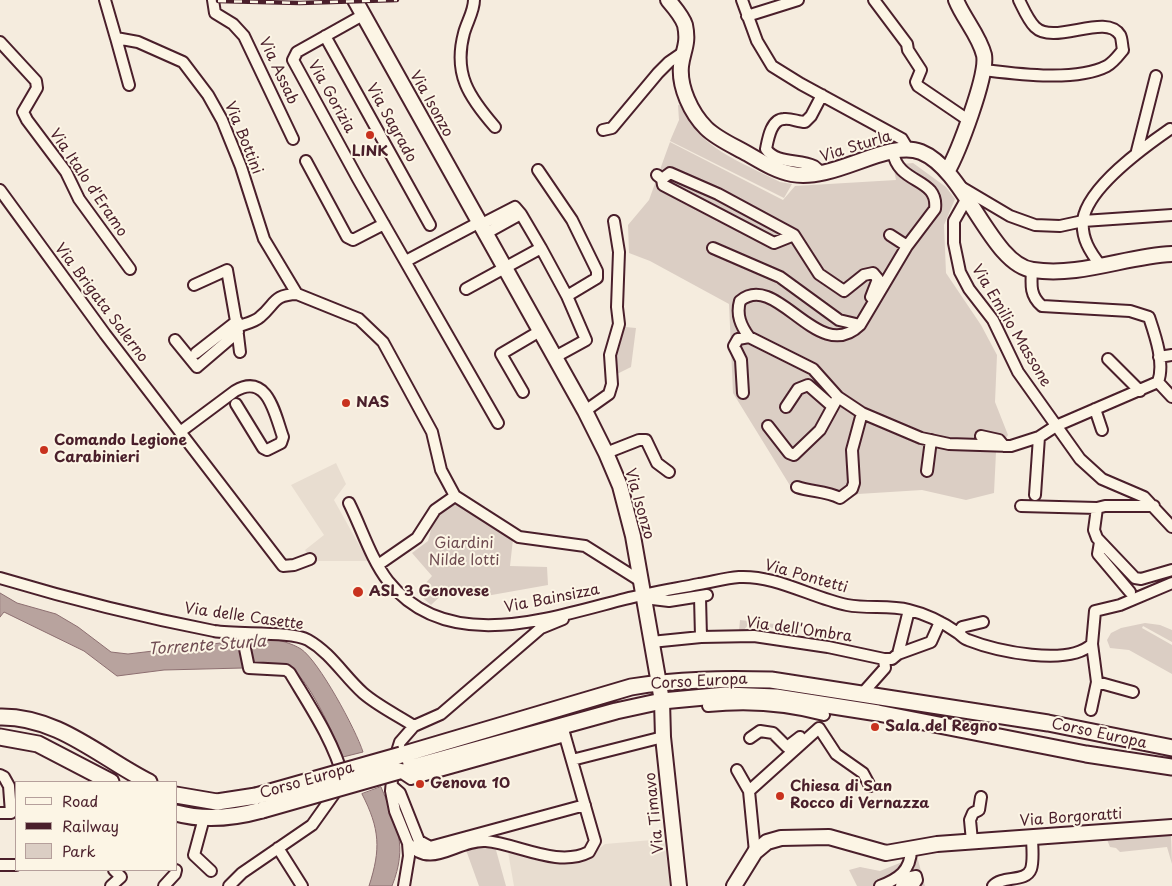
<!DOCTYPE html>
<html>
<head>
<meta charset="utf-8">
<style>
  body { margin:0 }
  #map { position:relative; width:1172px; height:886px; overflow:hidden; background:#f5ecde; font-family:"Playpen Sans",sans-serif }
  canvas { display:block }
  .legend { position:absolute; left:15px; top:781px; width:162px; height:90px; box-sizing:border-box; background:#fcf5e5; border:1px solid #b59f9b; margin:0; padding:6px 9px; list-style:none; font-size:15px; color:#4a1f2b }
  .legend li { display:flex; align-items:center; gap:10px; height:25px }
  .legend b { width:25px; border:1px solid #b59f9b }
</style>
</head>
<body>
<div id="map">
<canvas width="1172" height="886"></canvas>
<ul class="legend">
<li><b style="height:6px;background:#fcf5e5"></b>Road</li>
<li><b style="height:6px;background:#4a1f2b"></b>Railway</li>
<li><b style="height:14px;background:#dbcec4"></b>Park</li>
</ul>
</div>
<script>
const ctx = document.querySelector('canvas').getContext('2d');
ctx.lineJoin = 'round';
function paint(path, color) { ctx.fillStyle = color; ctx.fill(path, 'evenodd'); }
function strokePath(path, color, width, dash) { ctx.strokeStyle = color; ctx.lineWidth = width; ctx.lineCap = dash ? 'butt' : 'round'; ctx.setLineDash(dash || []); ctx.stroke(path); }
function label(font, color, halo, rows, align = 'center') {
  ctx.font = font + ' "Playpen Sans",sans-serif'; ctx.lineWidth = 4; ctx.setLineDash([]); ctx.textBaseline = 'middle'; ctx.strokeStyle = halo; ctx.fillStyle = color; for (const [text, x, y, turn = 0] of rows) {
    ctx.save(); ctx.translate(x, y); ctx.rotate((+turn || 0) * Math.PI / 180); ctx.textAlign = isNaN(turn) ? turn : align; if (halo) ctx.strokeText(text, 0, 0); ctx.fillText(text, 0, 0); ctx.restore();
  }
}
paint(new Path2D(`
  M336 463 346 484 334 500 368 561H314L310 559 305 550 324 535 291 485Z
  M664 839 671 886H514L508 852 543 862 565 863 586 859 605 844Z`), '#e8ddd0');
paint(new Path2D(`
  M678 105H680C698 148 741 162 780 182L792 184 784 198 670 141 679 120Z
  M670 142 783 200 795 186 896 180 893 165 913 163 946 187 955 199 944 225 946 273 981 325 997 355 995 402 1008 435 996 452 994 493 966 500 922 490 858 494 840 504 794 492 733 393 729 304 650 261 629 253 628 225 649 200Z
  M625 327 636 328 631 367 613 376C613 358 615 343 625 327Z
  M455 502 513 539 510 566 547 567 548 585 486 596 450 587 431 605 417 593 432 576 412 553 428 541 433 522 439 513Z
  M740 620 792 626V635L786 634 783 629 748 625 743 631H739Z
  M1145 623 1160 625 1172 630V642L1143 626 1142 628 1172 645V674L1129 650 1110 648 1107 640 1111 633 1121 628Z
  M1171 834 1172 864 1167 847 1120 852 1116 848 1110 847 1106 837Z
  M478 845 496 850 506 886H479L466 850Z
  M917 856 925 886H857L849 870 860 867 880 871Z`), '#dbcec4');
const water = new Path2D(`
  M0 593 17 603 56 614 78 627 111 652 128 654 229 642 239 644 243 668 164 670 117 676 84 651 4 612 0 617Z
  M268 638C279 640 291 643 301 649 319 661 356 730 363 752L343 757C335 738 307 673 287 666 278 662 263 665 253 664L249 642 251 639Z
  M381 787C397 826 408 845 392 886H369C381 849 380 829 362 794Z`);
paint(water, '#b8a39e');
strokePath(water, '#8c6e70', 1);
const street = new Path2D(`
  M105 0 116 38 138 42 183 62 208 95 222 120 241 167 264 239 297 294
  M213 0 215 13 233 24 244 36 293 139
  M474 0C474 11 467 22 464 33 453 74 469 97 495 127
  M742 0 757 41 772 66 801 84 902 139 908 149
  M874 0 907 44 908 50 921 70 916 82 918 86 968 120
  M363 15 297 52 293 60 358 179 498 423
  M747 16 798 0
  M325 36 430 225
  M116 38 129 85
  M0 42 36 81 37 88 23 112 27 120 66 172 79 199 130 269
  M984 70C1017 74 1076 82 1107 66 1114 62 1118 56 1123 50 1122 46 1122 38 1120 35 1106 12 1054 46 1035 27 1028 20 1023 8 1019 0
  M822 95 811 116 805 122C798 122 791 118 784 119 771 119 768 139 766 149 776 164 799 159 814 166 817 168 820 172 822 174
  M603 130 612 128 658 73 669 62 685 51
  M1137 151 1156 76
  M893 152C898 185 939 177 935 209L907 246 860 325C818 366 777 270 740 301 736 315 741 326 749 337L813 369 838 397 862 413 921 438 949 444 1011 446 1039 437 1056 426 1158 382C1165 363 1155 335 1149 317L1130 311 1042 306C1030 296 1031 285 1032 270
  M306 161 347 237 353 240 384 224
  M538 170 572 220 597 271V278L567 296
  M657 175 662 179 670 173 718 194 794 235 819 274 844 291 864 275 873 273 878 279 871 297
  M662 179 663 185 774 243 794 235
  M961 187 1010 216 1035 225 1060 226 1083 221 1172 215
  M0 190 105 334 283 566 294 565 310 559
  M967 198 954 221V243L960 272 969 289 993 320 1018 372 1080 459 1102 479 1144 497 1172 527
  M480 225 515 207 521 214
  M890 235 907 246
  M541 248 567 296 586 340 555 357
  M713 248 780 277 839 320 860 325
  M406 261 478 223
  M1101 266C1090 252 1081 238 1083 220 1088 187 1144 147 1170 129
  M194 285 227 270 237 327 240 352
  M466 289 541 248 521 214 485 234
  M237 327C244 324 255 322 260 317 276 304 272 295 297 294L359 319 383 342 432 432 441 470 455 496 519 537 585 546 639 580
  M175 340 197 367 238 332
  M196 353 237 321
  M1159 357 1172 355
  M1108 359 1140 391
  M1158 382 1172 397
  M523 392 501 354 540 331
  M743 393 741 360 734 346 738 339 749 337
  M786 407 798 389 808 385 832 406
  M1095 409 1102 430
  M585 411 609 394 612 384 610 355 619 324 617 307 619 252 614 221
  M768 426 789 453 794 455 820 430 838 397
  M180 432 235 391C268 372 275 415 283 437L281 443 267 450 263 448 236 404
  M981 436 999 440 1004 446
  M606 453 639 440H646L657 463 669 472
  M927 471 931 440
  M797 487C812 492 826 491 840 498L852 489 854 483 852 450 862 413
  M1035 495 1039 437
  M349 503C362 529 371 559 388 581 447 655 550 618 625 599 650 593 674 589 699 584 712 582 725 578 739 577 776 575 812 598 847 605 868 609 889 605 909 610 926 614 944 623 958 633 962 636 964 639 968 640 996 651 1068 667 1092 644
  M1021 506 1097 508
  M1154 506H1105L1097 508 1094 530 1097 538 1135 578 1141 579 1172 570
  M1100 542 1098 554 1130 592
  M378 565 417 538 435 510 455 496
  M0 578C70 599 142 617 214 631 238 635 292 631 308 640 331 653 344 676 363 693 378 706 397 715 414 726L441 714 541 628 563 619
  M700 597 701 637
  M644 598 669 601 707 595
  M959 633 962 627 983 622
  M651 642 701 637 754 636 828 647 884 659H892L898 654 909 610
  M898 654 931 642 940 622
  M1097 682 1133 692
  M861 695 885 668 884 659
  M708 706C746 702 788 705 824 715
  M1091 710 1097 682 1092 644 1095 611 1120 605 1172 583
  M750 738 760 731 773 733 787 747 800 737
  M572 760 663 737
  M394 761 400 742 414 726
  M737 770 749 791 755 852
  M399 771 411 779 565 736
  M0 775 4 777 9 786 11 813H0
  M392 780 391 791 395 811 408 843 409 856 404 886
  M392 786 400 793 419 841 430 847 585 805
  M749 791 819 728 836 754 863 773 870 786
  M204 818 194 855 211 871
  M972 841 970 820 973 813 979 810 981 797
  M408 843C431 871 457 839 486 841 518 844 558 868 589 852L595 841 562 726
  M278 848 302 886
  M0 865H16
  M111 886 121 877 114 870
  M164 886 175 874 176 870
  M229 886 242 873 312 825 344 780C333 740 311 708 290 673L286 670 249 668 242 634
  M880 886C898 879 911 871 911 849
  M901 886 911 877 916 876 917 880 913 886
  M993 886C1002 875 1026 883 1031 869 1034 860 1032 846 1032 837`);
const secondary = new Path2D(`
  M355 0 585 411 606 453 620 486 633 536 662 701 663 737 679 886
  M668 0C674 7 682 16 685 25 689 44 683 50 681 66 679 87 691 113 706 128 717 139 734 146 748 154 762 162 776 171 792 174 835 182 887 139 921 152 966 170 991 265 1033 270 1081 277 1126 256 1172 254
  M947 172C958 153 988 75 984 55 979 35 963 18 956 0
  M734 886 755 852 767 842 781 838 829 837 886 853 937 844 1172 827`);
const primary = new Path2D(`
  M0 717C58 716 101 758 149 782
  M0 737 38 744 111 782
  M401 755 631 687C678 679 724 679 771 680L1048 723 1172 748
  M399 771 616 711 662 701 726 695 776 697 878 713 1086 754 1172 767
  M176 795 217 802 256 796
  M176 813C205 821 233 818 262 810`);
strokePath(street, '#4a1f2b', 14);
strokePath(secondary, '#4a1f2b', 18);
strokePath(primary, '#4a1f2b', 19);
strokePath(street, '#fcf5e5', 10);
strokePath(secondary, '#fcf5e5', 14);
strokePath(primary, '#fcf5e5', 15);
const rail = new Path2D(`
  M218 1 300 3 397 0`);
strokePath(rail, '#4a1f2b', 4.5);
strokePath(rail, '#fcf5e5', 2.5, [8]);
const primaryBridge = new Path2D(`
  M256 796 401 755
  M262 810 399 771`);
strokePath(primaryBridge, '#4a1f2b', 19, []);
strokePath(primaryBridge, '#fcf5e5', 15);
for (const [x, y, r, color] of [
  [370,135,5,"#c8321e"],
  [346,403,5,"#c8321e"],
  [44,450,5,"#c8321e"],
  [358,592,6,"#c8321e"],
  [875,727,5,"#c8321e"],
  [420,784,5,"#c8321e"],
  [780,796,5,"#c8321e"]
]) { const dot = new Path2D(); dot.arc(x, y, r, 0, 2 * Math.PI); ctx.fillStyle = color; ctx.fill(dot); strokePath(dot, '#fcf5e5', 2); }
label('15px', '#4a1f2b', '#fcf5e5', [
  ["Via Assab",278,71,65],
  ["Via Gorizia",331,97,61],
  ["Via Isonzo",431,104,61],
  ["Via Sagrado",391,123,61],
  ["Via Bottini",243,138,68],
  ["Via Sturla",856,147,-17],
  ["Via Italo d'Eramo",88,183,56],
  ["Via Brigata Salerno",101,303,53],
  ["Via Emilio Massone",1011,326,59],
  ["Via Isonzo",639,504,74],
  ["Via Pontetti",806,577,16],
  ["Via Bainsizza",552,599,-11],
  ["Via delle Casette",244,617,8],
  ["Via dell'Ombra",799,630,8],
  ["Corso Europa",699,682,-3],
  ["Corso Europa",1099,734,12],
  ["Corso Europa",307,781,-16],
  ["Via Timavo",655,813,-96],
  ["Via Borgoratti",1071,818,-4]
]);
label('bold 15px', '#4a1f2b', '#fcf5e5', [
  ["LINK",370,152,"center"],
  ["NAS",356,403],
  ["Comando Legione",54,441],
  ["Carabinieri",54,458],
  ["ASL 3 Genovese",369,592],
  ["Sala del Regno",885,727],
  ["Genova 10",430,784],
  ["Chiesa di San",790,787],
  ["Rocco di Vernazza",790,804]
], 'left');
label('15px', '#6e4b51', '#fcf5e5', [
  ["Giardini",464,544],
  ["Nilde Iotti",464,561]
]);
label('italic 16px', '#704d53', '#fcf5e5', [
  ["Torrente Sturla",207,646,-4]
]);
</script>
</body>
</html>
